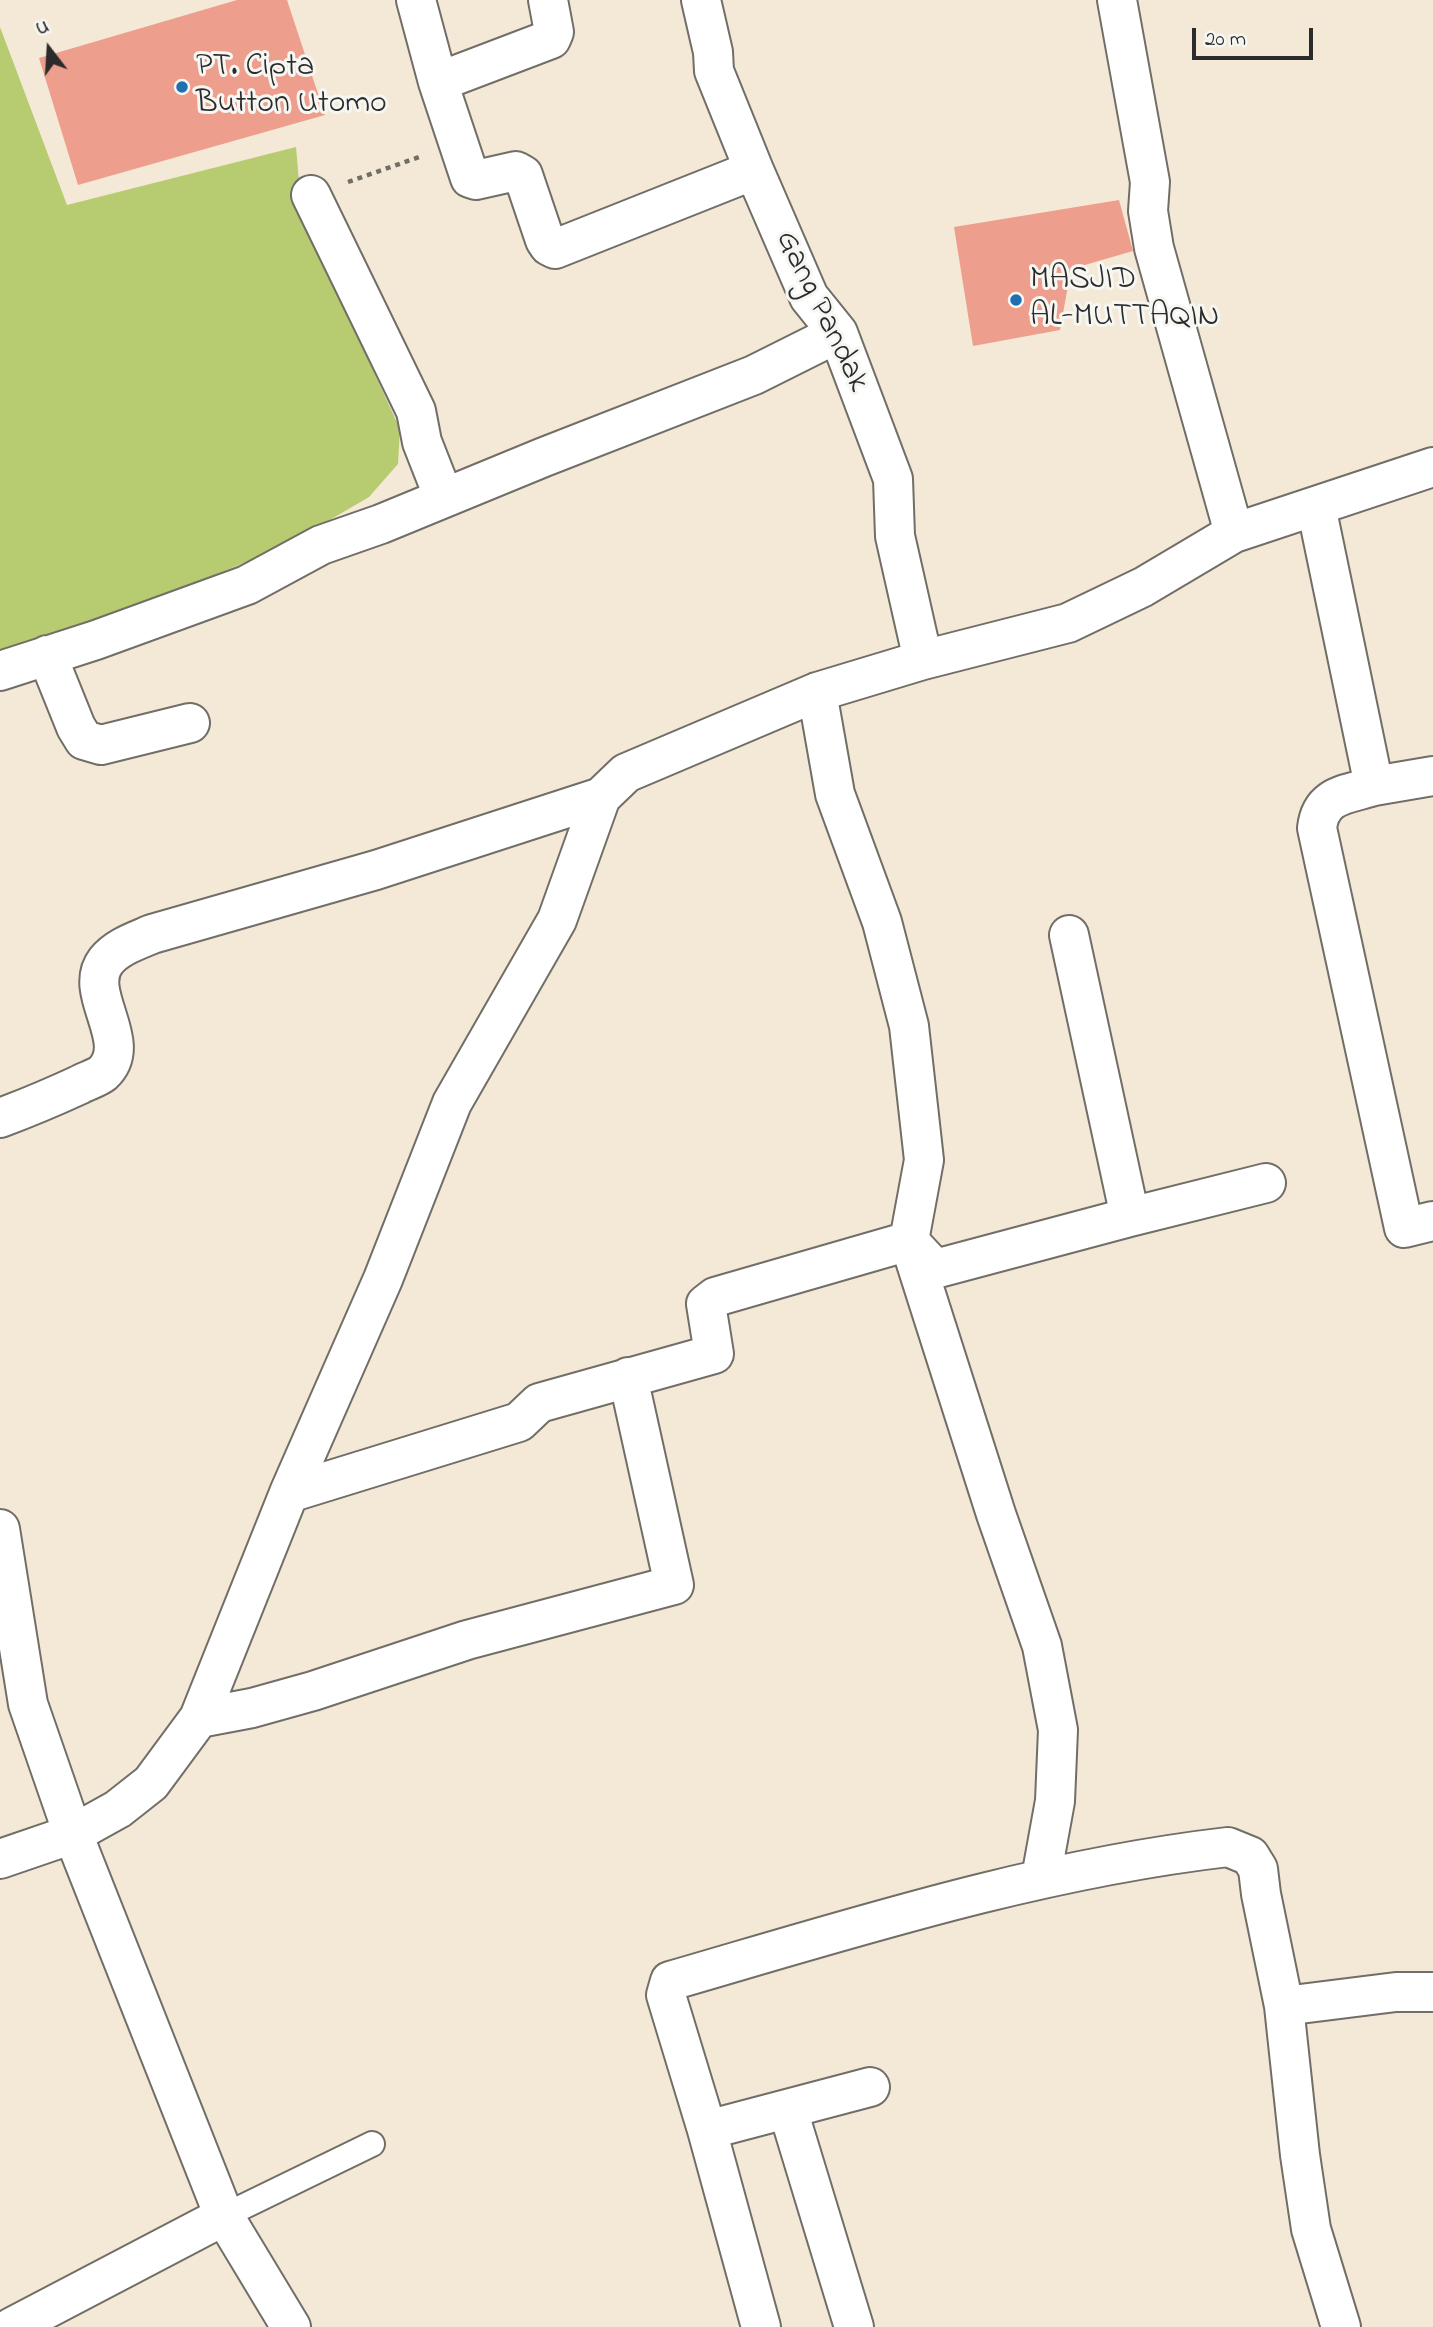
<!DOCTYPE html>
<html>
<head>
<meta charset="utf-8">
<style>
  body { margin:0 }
  #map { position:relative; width:1433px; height:2327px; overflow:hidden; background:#f4e9d7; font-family:"Indie Flower",sans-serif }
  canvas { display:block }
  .north { position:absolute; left:14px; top:14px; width:70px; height:70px; -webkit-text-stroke:5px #f6f6f2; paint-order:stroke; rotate:343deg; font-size:19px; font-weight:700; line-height:28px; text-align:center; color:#2b2b2b }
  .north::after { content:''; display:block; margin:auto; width:24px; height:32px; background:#2b2b2b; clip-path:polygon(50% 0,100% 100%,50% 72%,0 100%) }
  .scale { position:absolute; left:1192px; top:28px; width:121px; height:32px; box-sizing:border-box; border:4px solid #2b2b2b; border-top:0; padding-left:9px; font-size:21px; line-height:24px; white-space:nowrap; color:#2b2b2b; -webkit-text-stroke:5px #f6f6f2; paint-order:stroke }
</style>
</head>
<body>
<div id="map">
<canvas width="1433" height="2327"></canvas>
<div class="north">U</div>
<div class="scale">20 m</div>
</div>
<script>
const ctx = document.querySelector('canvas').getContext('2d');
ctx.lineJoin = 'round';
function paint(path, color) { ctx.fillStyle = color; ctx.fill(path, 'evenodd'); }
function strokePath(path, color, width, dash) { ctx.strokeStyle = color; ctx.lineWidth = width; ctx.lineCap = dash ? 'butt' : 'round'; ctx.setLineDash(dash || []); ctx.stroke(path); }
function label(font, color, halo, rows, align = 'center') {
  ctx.font = font + ' "Indie Flower",sans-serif'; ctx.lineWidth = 6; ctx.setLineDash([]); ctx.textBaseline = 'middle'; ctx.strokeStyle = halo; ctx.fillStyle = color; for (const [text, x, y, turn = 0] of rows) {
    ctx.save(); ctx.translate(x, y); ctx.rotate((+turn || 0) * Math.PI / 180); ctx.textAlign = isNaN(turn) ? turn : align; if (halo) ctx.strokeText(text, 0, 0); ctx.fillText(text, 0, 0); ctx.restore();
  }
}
paint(new Path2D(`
  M0 27 67 205 296 147 302 216 400 429 398 464 369 497 287 545 109 619 0 654Z`), '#b7cc70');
paint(new Path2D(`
  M237 0H287L325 115 78 185 39 58Z
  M1119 200 1133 251 1071 269 1060 330 973 346 954 227Z`), '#ee9e8d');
const service = new Path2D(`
  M224 2216 372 2144`);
const minor = new Path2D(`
  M416 0 438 82 551 39 554 32 548 0
  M1117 0 1150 182 1148 211 1154 248 1234 533
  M438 82 470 178 476 180 516 171 523 175 545 240 549 246 555 249 754 170 714 71 713 52 701 0
  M754 170 809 297 838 333 893 479 895 536 923 660
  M311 195 416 411 422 442 444 498
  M1316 506 1374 786 1433 776
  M47 655 76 727 84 740 101 745 190 723
  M0 671 96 640 247 585 321 545 381 524 544 457 754 375 838 333
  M817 692 835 794 882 922 909 1026 924 1160 909 1241 996 1514 1042 1646 1058 1730 1055 1801 1041 1878
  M1374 786C1346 795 1321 794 1317 828L1404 1228 1433 1221
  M1069 935 1130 1217
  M0 1118C27 1108 53 1097 79 1085 86 1081 97 1078 103 1073 136 1042 81 993 106 961 117 947 136 941 152 934L376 870 601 797
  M289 1493 519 1422 539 1403 714 1354 706 1304 715 1297 909 1241 935 1269 1130 1217 1266 1183
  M0 1529 28 1704 73 1834 224 2216 291 2327
  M199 1718 252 1708 313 1691 467 1640 674 1585 628 1377
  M0 1859 73 1834 118 1809 151 1783 199 1718 289 1493 383 1279 452 1103 557 920 601 797 626 773 817 692 923 660 1068 623 1143 587 1234 533 1433 467
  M1284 2006 1396 1992H1433
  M791 2120 854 2327
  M707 2130 870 2087
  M12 2327 224 2216
  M761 2327 707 2130 666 1995 670 1981C853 1928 1037 1869 1228 1847L1250 1856 1258 1869 1261 1894 1284 2006 1300 2155 1311 2229 1341 2327`);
strokePath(service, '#716e67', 28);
strokePath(minor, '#716e67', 42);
strokePath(new Path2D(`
  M348 182 422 156`), '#716e67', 4.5, [5, 5]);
strokePath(service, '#fff', 24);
strokePath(minor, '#fff', 38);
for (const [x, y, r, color] of [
  [182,87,7,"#1f6fb2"],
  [1016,300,7,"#1f6fb2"]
]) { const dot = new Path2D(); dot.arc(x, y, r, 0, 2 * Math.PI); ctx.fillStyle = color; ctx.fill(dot); strokePath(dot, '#f6f6f2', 2.5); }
label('32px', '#2b2b2b', '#f6f6f2', [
  ["PT. Cipta",196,69],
  ["Button Utomo",196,106],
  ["MASJID",1030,282],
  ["AL-MUTTAQIN",1030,319]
], 'left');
label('32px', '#2b2b2b', '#f6f6f2', [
  ["Gang Pandak",820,312,64]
]);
</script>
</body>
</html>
